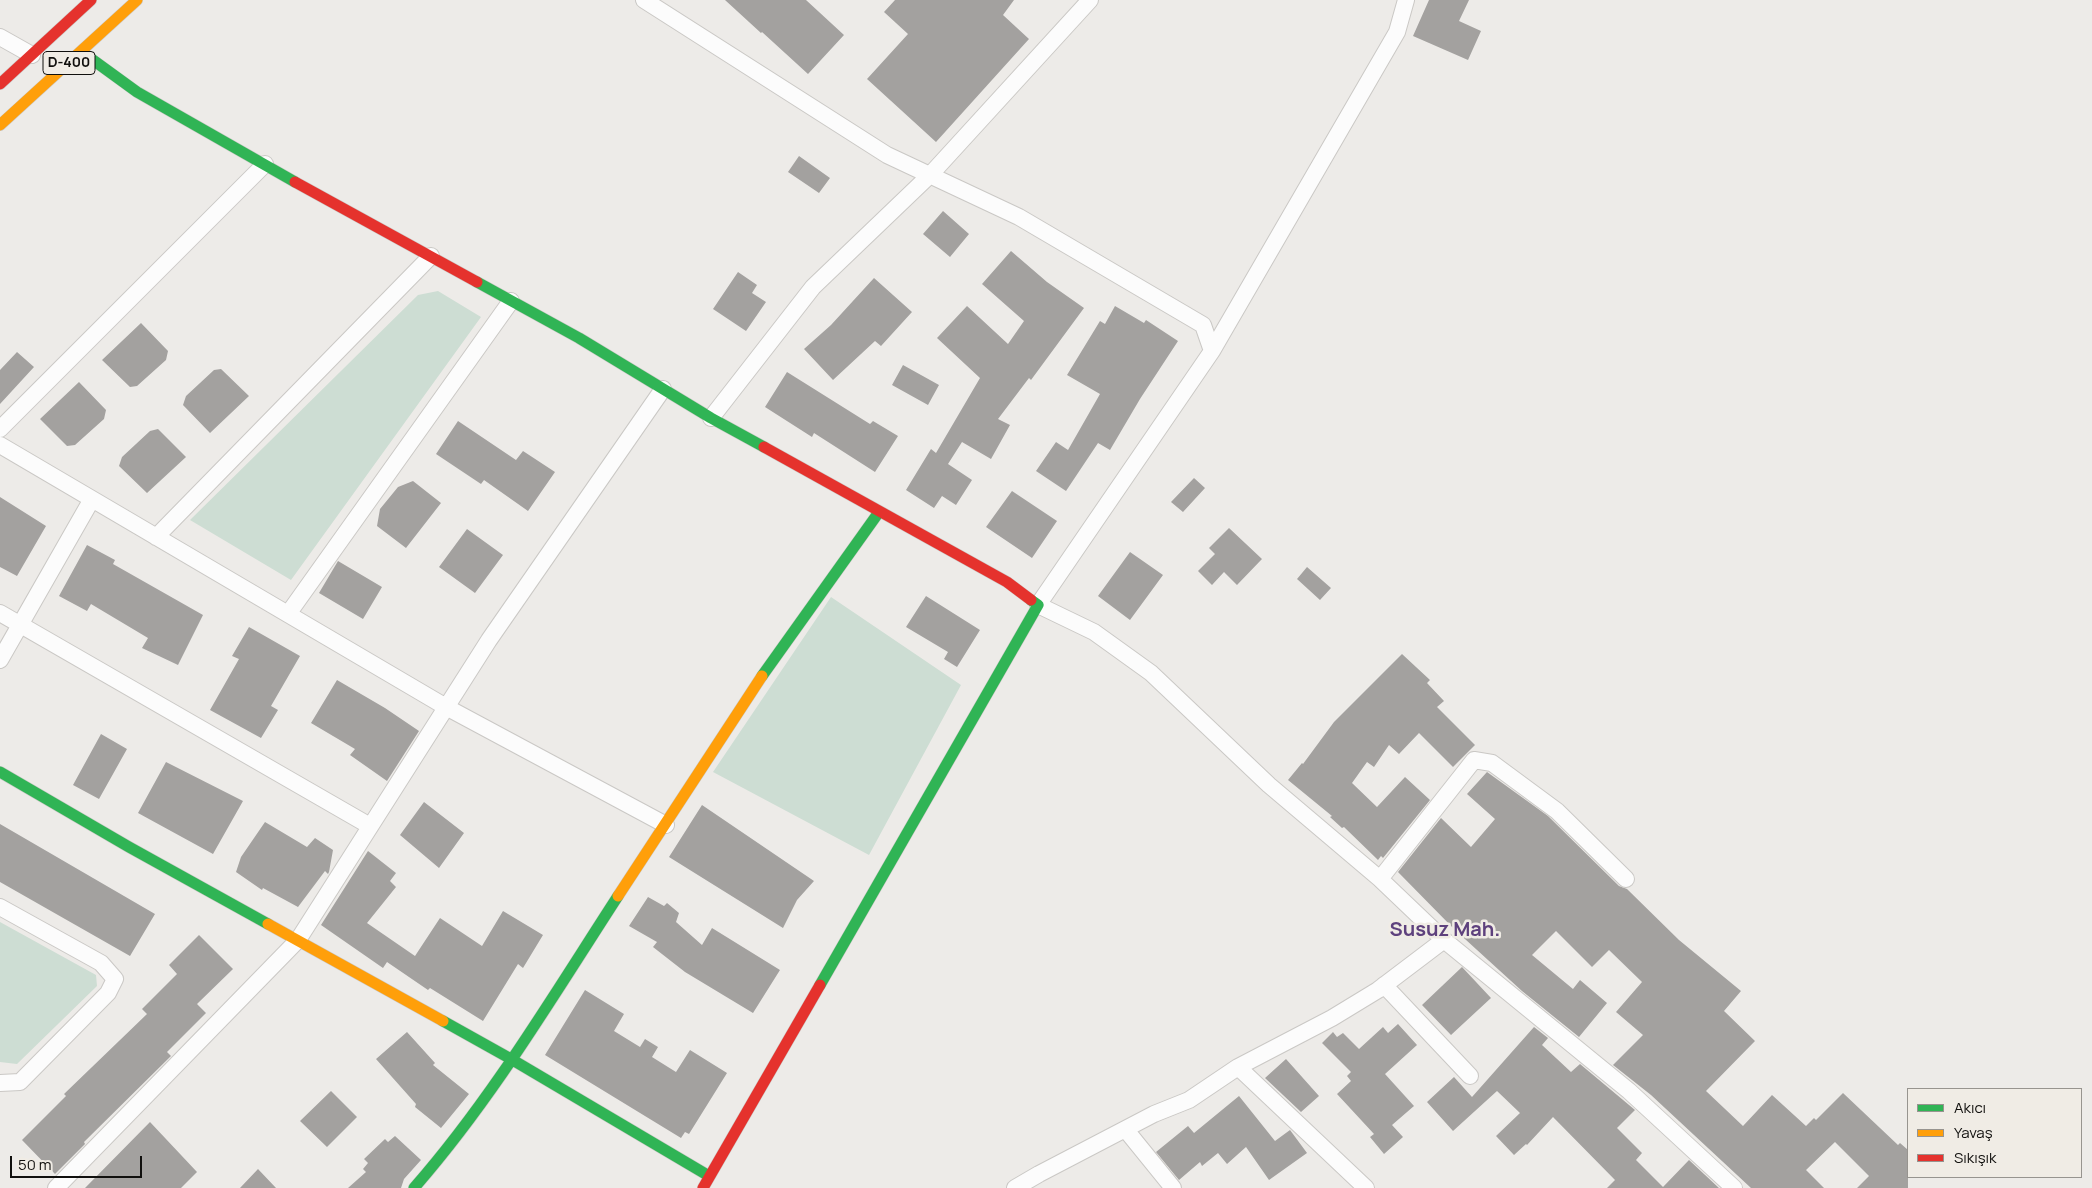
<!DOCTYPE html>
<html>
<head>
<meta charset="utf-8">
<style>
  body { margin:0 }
  #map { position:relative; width:2092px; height:1188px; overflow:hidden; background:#edebe8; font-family:Manrope,sans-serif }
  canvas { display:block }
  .legend { position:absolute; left:1907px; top:1088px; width:175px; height:90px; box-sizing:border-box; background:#f0ece5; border:1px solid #97948f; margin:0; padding:6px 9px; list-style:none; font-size:15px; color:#11100e }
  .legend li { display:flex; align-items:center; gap:10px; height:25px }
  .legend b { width:25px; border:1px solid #97948f }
  .scale { position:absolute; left:10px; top:1156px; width:132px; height:22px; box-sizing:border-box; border:2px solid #11100e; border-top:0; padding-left:6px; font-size:15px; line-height:18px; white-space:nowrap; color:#11100e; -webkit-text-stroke:4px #f0ece5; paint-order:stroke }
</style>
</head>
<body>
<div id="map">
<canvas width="2092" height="1188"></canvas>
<ul class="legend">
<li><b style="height:6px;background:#30b455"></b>Akıcı</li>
<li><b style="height:6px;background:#ff9f0a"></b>Yavaş</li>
<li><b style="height:6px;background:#e5322d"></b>Sıkışık</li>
</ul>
<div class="scale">50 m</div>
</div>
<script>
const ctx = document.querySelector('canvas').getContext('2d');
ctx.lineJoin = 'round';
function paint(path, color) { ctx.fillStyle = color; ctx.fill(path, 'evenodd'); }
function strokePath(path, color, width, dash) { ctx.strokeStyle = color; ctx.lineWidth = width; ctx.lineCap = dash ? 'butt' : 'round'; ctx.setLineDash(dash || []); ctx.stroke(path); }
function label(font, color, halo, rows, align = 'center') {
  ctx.font = font + ' Manrope,sans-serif'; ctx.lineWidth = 5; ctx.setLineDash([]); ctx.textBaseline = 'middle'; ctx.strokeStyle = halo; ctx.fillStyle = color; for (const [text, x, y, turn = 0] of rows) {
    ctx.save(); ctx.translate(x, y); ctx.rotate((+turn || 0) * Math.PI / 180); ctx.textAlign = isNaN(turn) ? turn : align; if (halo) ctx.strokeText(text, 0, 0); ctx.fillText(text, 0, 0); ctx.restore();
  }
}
paint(new Path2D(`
  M438 291 481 317 291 580 190 520 418 295Z
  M831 597 961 685 869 855 713 772Z
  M0 922 96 975 97 986 17 1064 0 1062Z`), '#cdddd3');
paint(new Path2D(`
  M725 0H806L844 35 808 74 762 32 761 33Z
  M895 0H1014L1003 15 1029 39 936 142 867 79 908 34 884 12Z
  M1429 0H1469L1459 21 1481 31 1468 60 1413 36Z
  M799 156 830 178 819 193 788 172Z
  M943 211 969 234 950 257 923 234Z
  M1011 251 1047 282 1084 308 1031 380 1029 378 998 419 1010 425 991 459 962 442 948 464 972 480 956 505 942 496 934 508 906 490 931 449 936 453 980 378 937 338 967 306 1008 344 1024 321 982 284Z
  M738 272 757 285 752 293 766 302 746 331 713 309Z
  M874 278 912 312 881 346 875 341 833 380 804 349 831 325Z
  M1115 306 1144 323 1146 320 1178 341 1140 399 1110 450 1098 443 1066 491 1036 471 1056 442 1068 450 1100 394 1067 375 1100 321 1105 324Z
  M141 323 168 351 166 360 137 386 130 387 102 360Z
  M17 352 34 367 0 404V370Z
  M903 365 939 385 928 405 892 385Z
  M221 369 249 396 210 433 183 405 186 396 214 370Z
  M787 372 870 424 873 421 898 436 875 472 814 433 812 437 765 407Z
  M79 382 106 410 104 419 75 445 67 446 40 419Z
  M458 421 516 460 523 451 555 472 528 511 484 480 481 484 436 454Z
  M158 429 186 457 147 493 119 466 122 457 150 431Z
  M1194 478 1205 488 1183 512 1171 502Z
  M413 481 441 503 406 548 377 526 380 509 398 487Z
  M1012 491 1057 521 1032 558 986 527Z
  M0 497 46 526 17 576 0 567Z
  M1229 528 1262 559 1237 585 1224 572 1212 585 1198 571 1215 554 1209 548Z
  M467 529 503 555 475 593 439 567Z
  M87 545 115 560 113 564 203 615 178 665 142 648 148 638 91 604 87 611 59 596Z
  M1130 552 1163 575 1130 620 1098 596Z
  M338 561 382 587 363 619 319 593Z
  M1307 567 1331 588 1320 600 1297 579Z
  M926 596 980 630 957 667 944 659 948 652 906 627Z
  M249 627 300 656 271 706 278 710 261 738 210 710 239 659 232 656Z
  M1402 654 1430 680 1427 683 1444 701 1437 707 1475 745 1453 767 1419 733 1399 754 1389 745 1374 767 1367 762 1352 783 1377 807 1405 777 1430 800 1383 858 1381 856 1378 860 1344 827 1342 828 1330 817 1332 816 1288 780 1302 763 1303 764 1334 722Z
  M337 680 385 708 419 731 387 781 350 755 355 749 311 723Z
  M101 734 127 749 99 799 73 785Z
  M166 762 243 801 213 854 138 813Z
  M1487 772 1548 816 1619 886 1627 889 1679 940 1741 991 1724 1011 1755 1041 1706 1091 1743 1126 1772 1095 1806 1126 1814 1118 1816 1120 1843 1093 1898 1145 1900 1143 1908 1150V1188H1857L1869 1176 1835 1142 1806 1170 1824 1188H1751L1651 1095 1613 1065 1643 1035 1616 1012 1642 982 1609 950 1592 967 1556 931 1532 955 1573 989 1580 980 1607 1003 1579 1037 1522 991 1454 929 1398 872 1441 818 1471 847 1495 819 1467 794Z
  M424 802 464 833 439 868 400 835Z
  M702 805 814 881 797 900 783 928 669 857Z
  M265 822 307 847 315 838 333 850 329 872 328 874 325 871 298 907 263 888 262 890 236 872 241 857Z
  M0 824 155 914 130 956 0 882Z
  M368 851 396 873 390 881 396 887 367 923 415 956 440 918 482 946 503 911 543 935 523 968 518 964 483 1021 430 988 428 990 387 962 383 968 321 925Z
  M648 897 664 906 667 903 679 913 676 922 702 945 712 928 780 970 753 1013 685 972 653 947 657 942 629 926Z
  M199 935 233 969 197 1004 206 1013 167 1052 171 1056 84 1142 85 1144 55 1174 22 1140 66 1096 64 1094 147 1014 142 1009 177 974 169 965Z
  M1462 967 1491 998 1451 1035 1422 1005Z
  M585 990 624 1014 614 1031 640 1047 645 1039 658 1047 652 1057 676 1072 690 1050 727 1073 689 1134 685 1132 681 1138 545 1055Z
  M1398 1024 1417 1045 1385 1074 1414 1106 1392 1125 1403 1137 1384 1154 1370 1137 1374 1134 1337 1094 1351 1081 1347 1076 1351 1072 1322 1043 1333 1032 1337 1037 1343 1033 1359 1049 1383 1027 1388 1033Z
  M1534 1027 1548 1038 1542 1045 1571 1072 1580 1064 1635 1110 1617 1128 1642 1153 1636 1160 1663 1187 1689 1160 1719 1188H1607L1615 1180 1553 1117 1527 1145 1526 1144 1514 1155 1496 1136 1520 1113 1497 1091 1453 1131 1427 1102 1454 1077 1472 1097Z
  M407 1032 435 1063 433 1065 469 1094 441 1128 415 1107 416 1104 376 1059Z
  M1286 1059 1319 1096 1301 1112 1265 1078Z
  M331 1091 357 1117 327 1147 300 1121Z
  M1239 1096 1275 1141 1290 1130 1307 1153 1269 1180 1246 1147 1227 1164 1218 1153 1202 1166 1200 1162 1179 1180 1156 1152 1188 1126 1194 1133Z
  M150 1122 197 1172 181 1188H85Z
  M395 1136 421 1160 404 1179 401 1188H348L366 1172 363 1169 368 1163 364 1159 385 1139 388 1142Z
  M258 1169 276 1188H240Z`), '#a3a19f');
const street = new Path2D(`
  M644 0 887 155 1019 217 1203 325 1212 351 1038 605 1094 632 1151 673 1269 785 1380 879 1444 940 1629 1091 1734 1188
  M0 37 32 55
  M1212 351 1397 32 1406 0
  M711 418 813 287 931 174 1090 0
  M0 429 265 164
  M0 445 446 707 666 825
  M156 537 431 256
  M0 613 370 826
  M288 614 511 301
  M0 660 92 499
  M1380 879 1474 760 1492 763 1557 811 1626 879
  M0 907 101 963 115 979 108 993 20 1082 0 1083
  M1384 985 1470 1076
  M1238 1067 1366 1188
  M1126 1130 1173 1188
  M56 1188 298 940 489 640 663 389
  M1015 1188 1039 1174 1154 1114 1189 1100 1238 1067 1332 1018 1378 990 1444 940`);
const fast = new Path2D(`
  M82 52 137 92 295 182
  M477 282 579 338 711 418 764 447
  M762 676 879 512
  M0 772 129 847 268 924
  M820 985 1038 605 1031 600
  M443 1021 511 1059 709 1176
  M414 1188C492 1099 553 996 618 896`);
const slow = new Path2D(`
  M0 125 137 0
  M618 896 762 676
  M268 924 443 1021`);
const jam = new Path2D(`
  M0 84 91 0
  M295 182 477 282
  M764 447 1007 582 1031 600
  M703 1188 820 985`);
strokePath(street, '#cac8c5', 18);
strokePath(fast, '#cac8c5', 12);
strokePath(slow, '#cac8c5', 12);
strokePath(jam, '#cac8c5', 12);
strokePath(street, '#fcfcfc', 16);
strokePath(fast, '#30b455', 11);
strokePath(slow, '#ff9f0a', 11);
strokePath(jam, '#e5322d', 11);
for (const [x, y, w] of [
  [69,63,52]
]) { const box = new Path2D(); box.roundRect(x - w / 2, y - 11.5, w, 23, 4); ctx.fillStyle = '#f0ece5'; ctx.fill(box); strokePath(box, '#11100e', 1); }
label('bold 14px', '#11100e', null, [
  ["D-400",69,63]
]);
label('bold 20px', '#5e417d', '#f0ece5', [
  ["Susuz Mah.",1445,930]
]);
</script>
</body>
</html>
